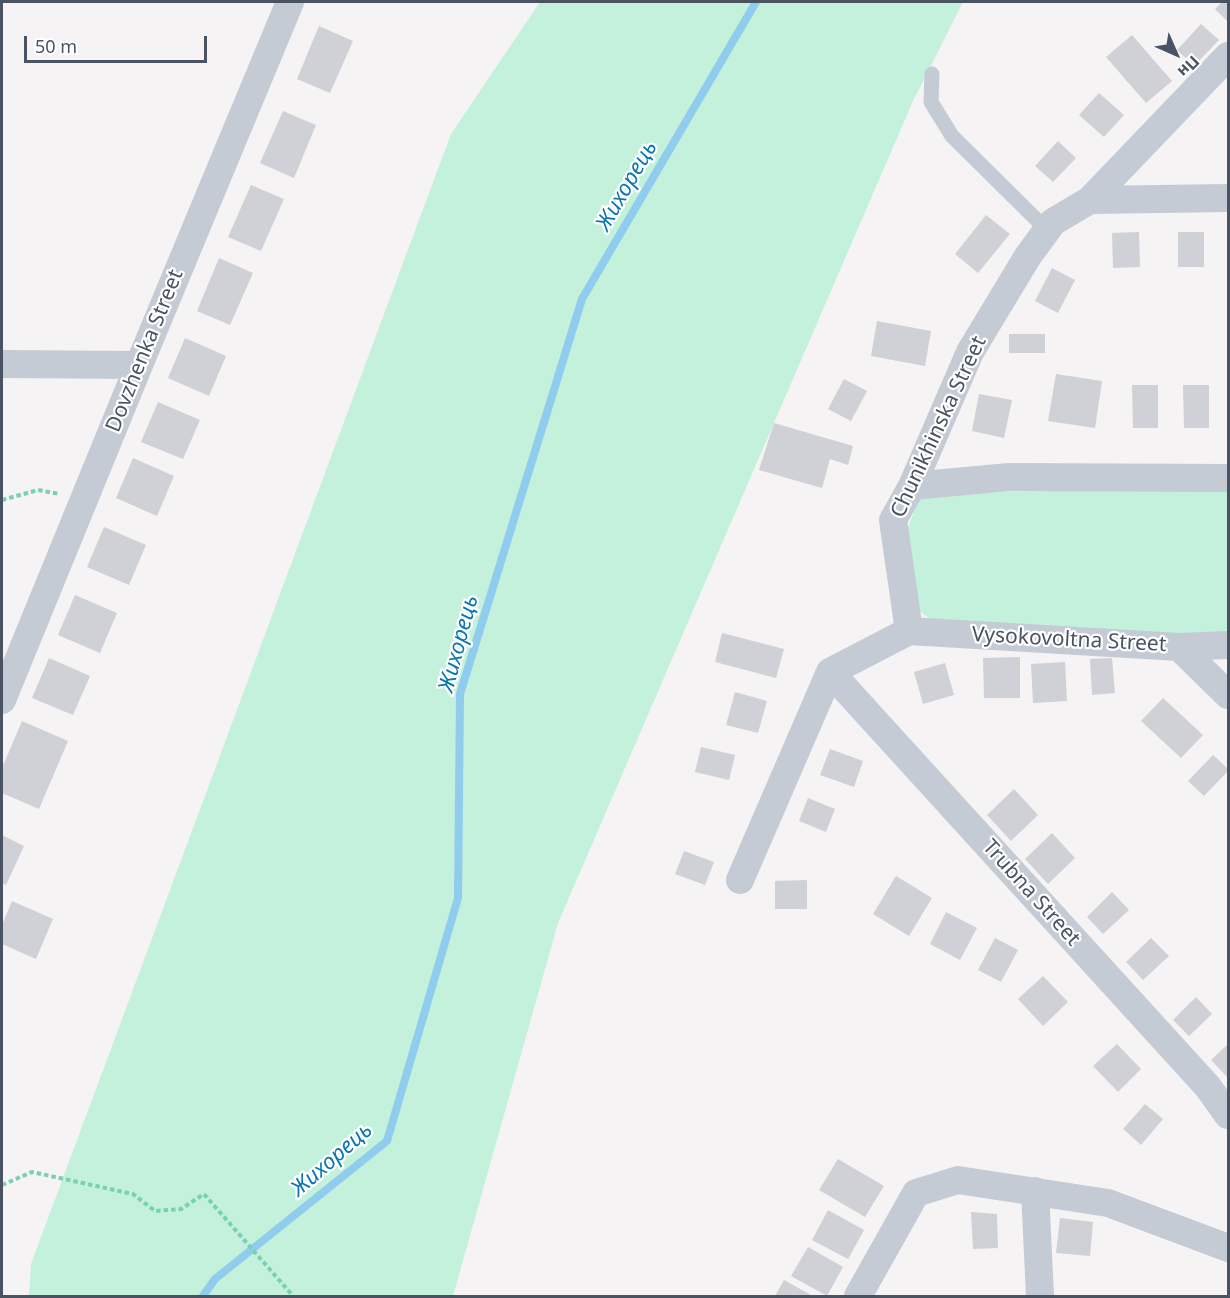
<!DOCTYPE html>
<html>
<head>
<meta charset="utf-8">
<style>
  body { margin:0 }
  #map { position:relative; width:1230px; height:1298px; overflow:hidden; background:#f5f3f3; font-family:"Noto Sans",sans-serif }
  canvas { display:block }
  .frame { position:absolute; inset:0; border:3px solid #4a5361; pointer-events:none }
  .north { position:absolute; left:1146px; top:24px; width:60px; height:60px; -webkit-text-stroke:4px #fff; paint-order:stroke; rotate:135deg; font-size:16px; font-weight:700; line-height:24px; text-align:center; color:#4a5361 }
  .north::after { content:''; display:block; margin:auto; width:21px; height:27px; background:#4a5361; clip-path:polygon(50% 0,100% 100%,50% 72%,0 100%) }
  .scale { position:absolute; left:24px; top:36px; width:183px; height:27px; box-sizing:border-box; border:3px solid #4a5361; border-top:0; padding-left:8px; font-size:18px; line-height:21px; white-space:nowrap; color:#4a5361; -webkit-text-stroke:4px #fff; paint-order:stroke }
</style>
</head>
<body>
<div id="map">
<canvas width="1230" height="1298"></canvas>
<div class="frame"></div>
<div class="north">Пн</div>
<div class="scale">50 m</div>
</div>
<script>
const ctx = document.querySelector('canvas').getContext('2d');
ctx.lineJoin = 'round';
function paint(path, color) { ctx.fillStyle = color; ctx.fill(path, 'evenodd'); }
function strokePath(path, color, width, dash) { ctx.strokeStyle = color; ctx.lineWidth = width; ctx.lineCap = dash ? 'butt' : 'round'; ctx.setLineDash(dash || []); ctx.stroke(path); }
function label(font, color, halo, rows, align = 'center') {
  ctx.font = font + ' "Noto Sans",sans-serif'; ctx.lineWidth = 4.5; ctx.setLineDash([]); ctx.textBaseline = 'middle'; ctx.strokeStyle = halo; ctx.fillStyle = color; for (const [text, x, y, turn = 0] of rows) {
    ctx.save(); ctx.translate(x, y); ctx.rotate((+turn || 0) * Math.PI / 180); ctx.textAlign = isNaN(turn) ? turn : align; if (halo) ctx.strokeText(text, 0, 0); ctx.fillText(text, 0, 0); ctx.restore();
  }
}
paint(new Path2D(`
  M540 2H963L913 101 558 923 453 1296H29L31 1264 451 134Z
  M1228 487V634L1196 635 938 626 909 602 903 542 920 494Z`), '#c3f1db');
strokePath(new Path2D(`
  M203 1296 215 1279 387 1141 458 898 460 694 582 299 756 2`), '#90ccee', 8);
paint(new Path2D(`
  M1222 2H1228V22L1215 9Z
  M1201 24 1219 40 1194 66 1177 50Z
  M319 26 353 41 330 93 297 79Z
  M1132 35 1172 81 1146 103 1106 57Z
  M1099 93 1124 115 1104 137 1079 115Z
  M283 111 316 125 294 178 260 163Z
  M1058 141 1076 158 1053 182 1035 166Z
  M251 185 284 199 261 251 228 237Z
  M986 215 1010 234 978 273 955 254Z
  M1139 232 1140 267 1113 268 1112 233Z
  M1178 232H1204V267H1178Z
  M219 258 253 273 230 325 197 311Z
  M1052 268 1075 280 1058 313 1035 301Z
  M877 321 931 331 925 366 871 356Z
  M1009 334H1045V353H1009Z
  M185 338 226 356 209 396 168 378Z
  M1056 374 1102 381 1095 428 1048 421Z
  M844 379 867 391 851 421 828 409Z
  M1132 385H1158V428H1133Z
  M1183 385H1209V428H1184Z
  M979 394 1012 400 1004 438 972 431Z
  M158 402 200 420 183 459 141 442Z
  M774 423 853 446 848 465 830 459 822 488 759 470Z
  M133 458 174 476 157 516 116 498Z
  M104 527 146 545 129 585 87 567Z
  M75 595 117 613 100 653 58 635Z
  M722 633 784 649 776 678 715 662Z
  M1020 657V698H984L983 658Z
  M49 658 90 676 73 715 32 698Z
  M1112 658 1115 693 1092 695 1090 659Z
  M1065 662 1067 701 1033 703 1031 664Z
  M945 663 954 695 923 704 914 672Z
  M735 692 767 701 758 733 726 725Z
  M1163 698 1203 735 1181 758 1141 721Z
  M22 721 68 741 39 809 2 793V768Z
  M701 747 735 755 729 780 695 772Z
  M830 749 863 761 854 787 820 775Z
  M1213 755 1228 769V771L1204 796 1188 781Z
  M1014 789 1038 815 1011 841 987 815Z
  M808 798 835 809 826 832 799 821Z
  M1052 833 1075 858 1048 884 1025 859Z
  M2 835 24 846 6 885 2 883Z
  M684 851 714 862 705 885 675 874Z
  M896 876 932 898 909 936 873 914Z
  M807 880V909H775V881Z
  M1112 892 1129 910 1103 934 1087 917Z
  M12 901 53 919 36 959 2 944V925Z
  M946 912 977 928 960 960 930 944Z
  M995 938 1018 950 1001 982 978 970Z
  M1151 938 1169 956 1143 980 1126 962Z
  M1043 976 1068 1002 1043 1026 1018 999Z
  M1196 997 1212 1014 1189 1036 1173 1020Z
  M1117 1044 1141 1069 1118 1092 1093 1066Z
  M1228 1044V1076L1227 1077 1211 1060Z
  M1145 1104 1163 1119 1141 1145 1123 1129Z
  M838 1159 884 1186 865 1217 819 1190Z
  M828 1210 864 1230 848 1259 812 1240Z
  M971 1212 997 1214 998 1248 973 1249Z
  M1060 1218 1093 1222 1090 1256 1056 1253Z
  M808 1247 843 1267 827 1296 791 1276Z
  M784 1280 813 1296H775Z`), '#cfd1d7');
strokePath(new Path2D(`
  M2 500 38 490 60 494
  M2 1185 32 1172 133 1194 155 1211 181 1209 204 1194 293 1296`), '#7ad0b2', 4, [4.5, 3]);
strokePath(new Path2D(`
  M932 74 931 102 952 136 1047 230`), '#c4cbd4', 15);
strokePath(new Path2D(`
  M1090 200 1228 198
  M2 364 139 365
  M912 486 1009 477 1228 478
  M909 631 893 520 912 486 970 352 1028 256 1053 222 1090 200 1228 56
  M909 631 1179 647 1228 645
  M1179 647 1228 695
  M830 672 1208 1087 1228 1115
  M2 700 139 365 290 2
  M740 880 830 672 909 631
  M1035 1191 1040 1296
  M858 1296 916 1193 958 1180 1108 1203 1228 1248`), '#c4cbd4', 28);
label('21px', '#4a5361', '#fff', [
  ["Dovzhenka Street",145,351,-68],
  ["Chunikhinska Street",939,427,-65],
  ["Vysokovoltna Street",1069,640,3],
  ["Trubna Street",1031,893,48]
]);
label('italic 22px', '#0b77b2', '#fff', [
  ["Жихорець",627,186,-60],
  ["Жихорець",459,644,-75],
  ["Жихорець",332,1160,-41]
]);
</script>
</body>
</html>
